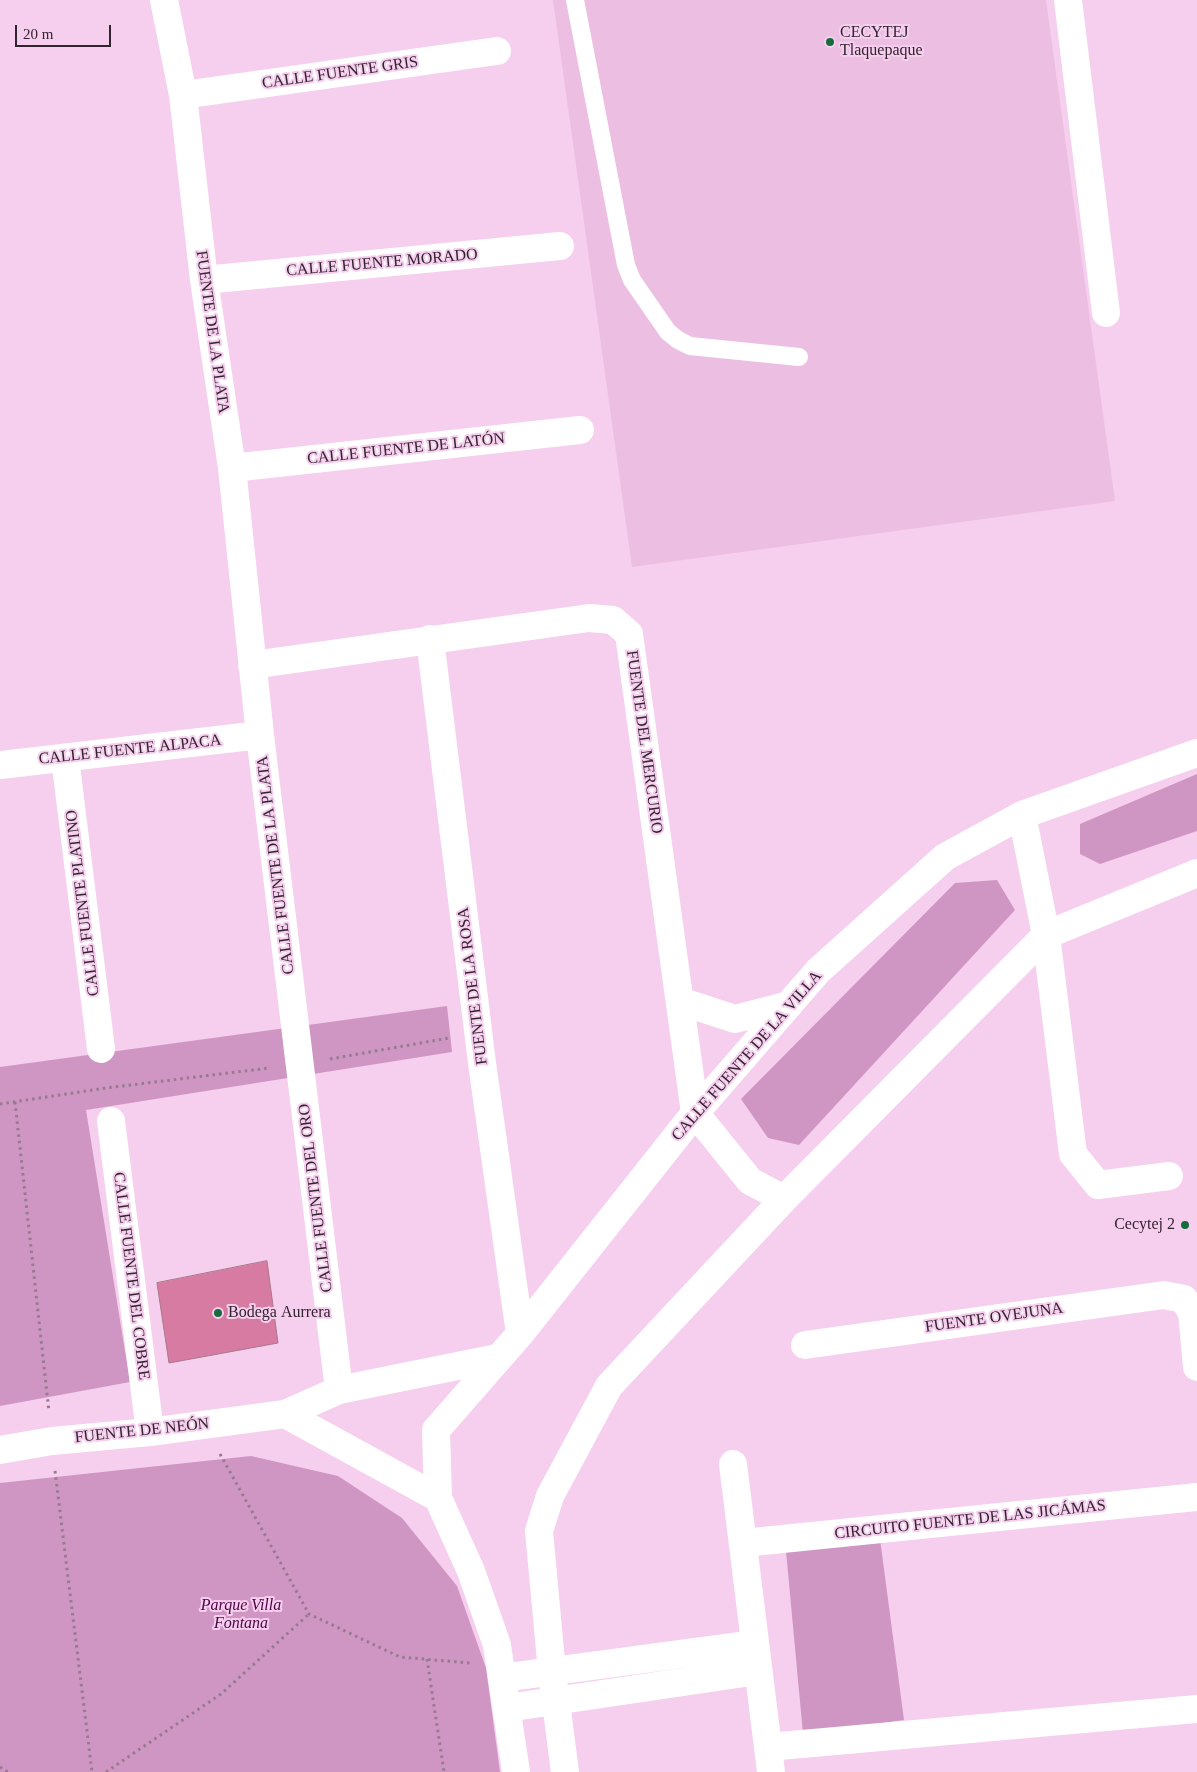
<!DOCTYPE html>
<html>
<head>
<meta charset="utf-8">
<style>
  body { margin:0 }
  #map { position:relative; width:1197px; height:1772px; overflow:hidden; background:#f6ceee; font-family:Georgia,serif }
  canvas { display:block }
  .scale { position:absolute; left:15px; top:25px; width:96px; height:22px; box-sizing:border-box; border:2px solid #32242f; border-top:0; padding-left:6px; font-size:15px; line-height:18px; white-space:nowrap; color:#32242f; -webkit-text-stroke:4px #f6ceee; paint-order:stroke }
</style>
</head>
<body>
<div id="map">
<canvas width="1197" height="1772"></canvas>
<div class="scale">20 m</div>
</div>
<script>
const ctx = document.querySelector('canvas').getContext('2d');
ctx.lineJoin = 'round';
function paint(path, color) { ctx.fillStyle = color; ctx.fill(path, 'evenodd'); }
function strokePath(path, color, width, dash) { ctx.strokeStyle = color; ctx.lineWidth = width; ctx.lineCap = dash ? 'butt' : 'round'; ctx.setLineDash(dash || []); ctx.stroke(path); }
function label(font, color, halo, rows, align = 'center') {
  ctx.font = font + ' Georgia,serif'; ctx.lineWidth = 4; ctx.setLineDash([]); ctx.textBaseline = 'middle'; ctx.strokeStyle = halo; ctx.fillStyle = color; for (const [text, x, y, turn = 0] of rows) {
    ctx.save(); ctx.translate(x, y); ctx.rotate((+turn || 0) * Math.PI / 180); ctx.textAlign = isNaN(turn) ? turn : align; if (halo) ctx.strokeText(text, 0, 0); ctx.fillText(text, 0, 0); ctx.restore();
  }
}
paint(new Path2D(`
  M553 0H1046L1115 501 632 567Z`), '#ecbfe2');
paint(new Path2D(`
  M1197 774V831L1100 864 1080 854V824Z
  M997 880 1015 910 799 1145 768 1138 741 1099 955 883Z
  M447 1006 452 1052 86 1110 130 1382 0 1406V1067Z
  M251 1456 338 1476 402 1518 457 1586 486 1668 500 1772H0V1483Z
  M880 1539 904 1720 803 1734 786 1551Z`), '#cf96c4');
const building = new Path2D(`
  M267 1261 278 1343 169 1363 157 1283Z`);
paint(building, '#d87ba3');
strokePath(building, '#a5798a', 1);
strokePath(new Path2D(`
  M330 1059 449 1038
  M15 1102 49 1412
  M0 1104 106 1088 269 1068
  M220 1454 309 1614 400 1657 470 1663
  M55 1471 92 1772
  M427 1659 444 1772
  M0 1767 8 1772
  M106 1772 221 1694 309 1614`), '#967b90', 3, [2.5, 4]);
strokePath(new Path2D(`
  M575 0 626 265 632 280 668 332 678 340 690 346 799 357`), '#fff', 18);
strokePath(new Path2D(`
  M164 0 183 95 204 280 232 468 260 735 339 1390
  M1068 0 1106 313
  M183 95 497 51
  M204 280 560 246
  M232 468 580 430
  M430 639 482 1063 520 1334
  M252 665 589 618 613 620 629 634 695 1113 750 1181 784 1199
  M65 758 101 1049
  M0 765 260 735
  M1022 815 1046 935 1073 1154 1098 1185 1169 1176
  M680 1001 735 1019 789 1005
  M111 1121 150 1432
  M805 1345 1164 1295 1184 1299 1192 1313 1197 1367
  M285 1414 438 1498
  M0 1450 52 1441 150 1432 285 1414 339 1390 497 1358
  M733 1464 771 1772
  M743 1543 1197 1497
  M502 1678 755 1644
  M507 1708 758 1671
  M768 1747 1197 1709
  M516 1772 497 1645 471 1571 438 1498 436 1430 520 1334 695 1113 818 971 945 857 1022 815 1197 753
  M565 1772 552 1672 539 1531 550 1496 609 1386 784 1199 1046 935 1197 873`), '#fff', 28);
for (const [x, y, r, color] of [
  [830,42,5,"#186b3c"],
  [1185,1225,5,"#186b3c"],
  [218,1313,5,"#186b3c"]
]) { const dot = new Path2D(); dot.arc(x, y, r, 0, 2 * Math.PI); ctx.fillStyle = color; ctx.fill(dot); strokePath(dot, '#f6ceee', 2); }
label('16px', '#32242f', '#f6ceee', [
  ["CECYTEJ",840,33],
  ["Tlaquepaque",840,51],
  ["Cecytej 2",1175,1225,"right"],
  ["Bodega Aurrera",228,1313]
], 'left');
label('16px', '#32242f', '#f6ceee', [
  ["CALLE FUENTE GRIS",340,73,-8],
  ["CALLE FUENTE MORADO",382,263,-5],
  ["FUENTE DE LA PLATA",212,332,82],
  ["CALLE FUENTE DE LATÓN",406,449,-6],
  ["FUENTE DEL MERCURIO",644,742,82],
  ["CALLE FUENTE ALPACA",130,750,-6],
  ["CALLE FUENTE DE LA PLATA",276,865,-97],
  ["CALLE FUENTE PLATINO",83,903,-97],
  ["FUENTE DE LA ROSA",473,986,-97],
  ["CALLE FUENTE DE LA VILLA",747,1056,-49],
  ["CALLE FUENTE DEL ORO",316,1198,-97],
  ["CALLE FUENTE DEL COBRE",131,1276,83],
  ["FUENTE OVEJUNA",994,1318,-8],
  ["FUENTE DE NEÓN",142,1431,-6],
  ["CIRCUITO FUENTE DE LAS JICÁMAS",970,1520,-6]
]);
label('italic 16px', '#4b0444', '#f6ceee', [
  ["Parque Villa",241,1606],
  ["Fontana",241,1624]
]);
</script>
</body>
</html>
